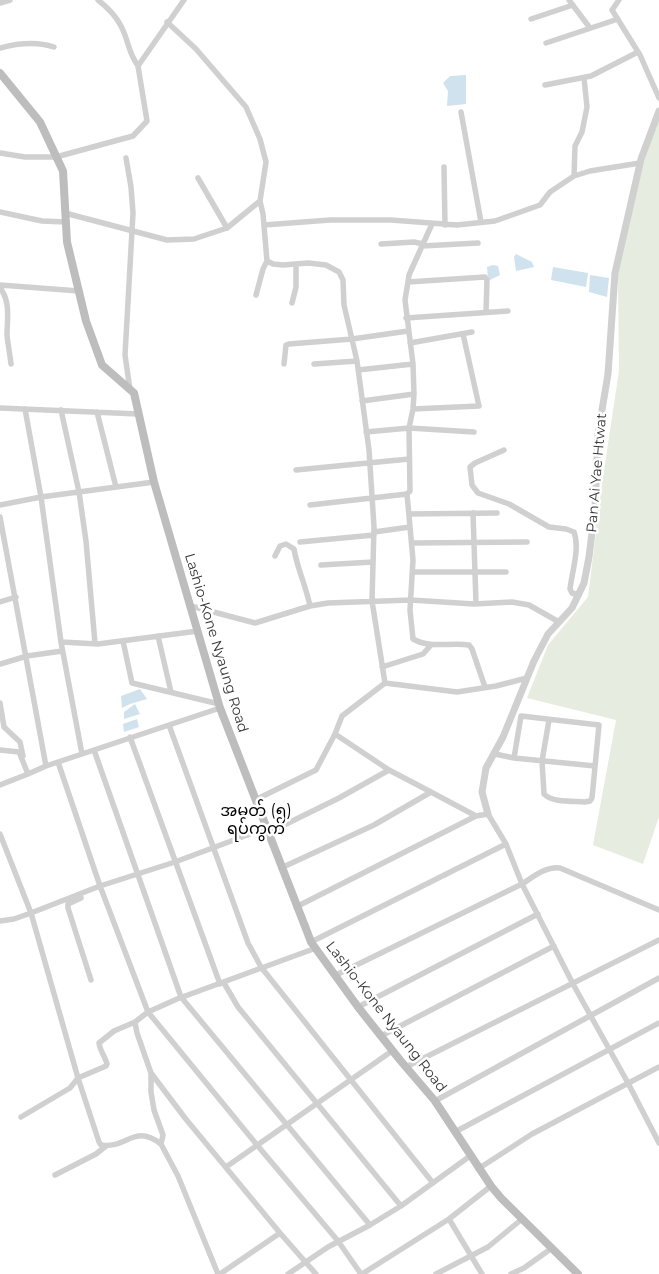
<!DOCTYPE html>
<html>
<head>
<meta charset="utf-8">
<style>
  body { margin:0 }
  canvas { display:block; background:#fff }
</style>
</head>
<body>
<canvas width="659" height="1274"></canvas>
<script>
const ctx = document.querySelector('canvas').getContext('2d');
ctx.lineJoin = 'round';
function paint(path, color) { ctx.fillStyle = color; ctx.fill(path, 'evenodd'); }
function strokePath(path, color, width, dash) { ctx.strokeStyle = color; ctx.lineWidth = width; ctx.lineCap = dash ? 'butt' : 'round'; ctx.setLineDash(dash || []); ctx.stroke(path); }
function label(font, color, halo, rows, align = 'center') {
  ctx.font = font + ' Montserrat,"Noto Sans Myanmar",sans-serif'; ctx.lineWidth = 5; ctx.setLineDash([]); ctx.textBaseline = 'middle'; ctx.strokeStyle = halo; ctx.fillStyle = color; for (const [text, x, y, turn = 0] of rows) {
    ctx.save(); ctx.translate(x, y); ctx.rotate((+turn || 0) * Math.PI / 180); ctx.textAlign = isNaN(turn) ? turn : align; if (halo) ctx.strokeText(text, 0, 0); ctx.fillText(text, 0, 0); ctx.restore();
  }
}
paint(new Path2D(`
  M659 120V817L643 864 593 845 616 720 527 698 548 645 588 597 602 484 619 371 618 274 642 165Z`), '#e6ecdf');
paint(new Path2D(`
  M466 75V104L447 106 448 91 443 83 450 76Z
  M516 254 532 262 534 267 516 271 514 257Z
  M493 265 498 266 500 275 490 280H488L487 267Z
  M553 267 588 273 586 287 551 280Z
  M590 275 609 278 607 297 589 292Z
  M140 689 147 699 130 704 122 708 121 696Z
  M135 704 140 714 124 719V712Z
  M137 719 139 727 124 732 123 724Z`), '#cfe2ee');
strokePath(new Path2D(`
  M98 0C107 7 116 16 121 26 129 41 127 50 138 66
  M569 0 590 28
  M619 0 612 10 640 55 659 98
  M0 3 10 0
  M531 19 573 5
  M546 43 618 19
  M0 48C18 43 36 41 54 47
  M545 85 591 76 638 52
  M461 112 481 222
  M0 153 25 157H56L133 136 147 121 138 66 184 0
  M126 158 131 187 133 213 125 355 130 390
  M444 167 445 225
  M574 176 575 146 582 132 587 107 584 78
  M198 178 227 228
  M260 201 263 214 267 261 273 264 283 265 308 263 326 265 339 272 343 280 344 305 357 361 369 450 374 527 372 601 385 683 342 716 335 734
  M0 212 42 221 66 222
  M65 213 167 240 194 239 227 228 260 201 266 162 260 139 246 107 196 49 167 22
  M432 224 409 275 408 282 485 277 487 280 486 312
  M264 225 330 220H391L457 225 495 221 540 205 550 192 574 176 590 171 640 163
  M381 244 414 242 423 244
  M422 246 478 243
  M0 285 79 291
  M0 288C11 301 7 320 7 335 8 345 10 355 11 364
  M256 295 263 269 267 261
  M292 303 296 287V264
  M406 318 508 311
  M410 343 472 332
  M284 364 286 345 289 344 352 339 408 331
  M314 364 357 361
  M358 370 413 364
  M362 401 414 394
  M0 408 138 414
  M25 409 41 497 61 642 82 754
  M413 409 479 406 463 334
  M61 410 79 492 86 541 95 643
  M97 412 116 487
  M366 432 409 428 474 432
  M504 450 475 463 470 467 472 485 478 493 509 504 549 527 566 529 574 532C580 548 572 572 570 589L572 593 579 595
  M296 470 409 459
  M407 494 413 560 410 610 413 639C431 649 450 642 469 645L472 649 485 687
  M0 505 41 497 154 482
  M310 505 407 494 410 491 409 428 413 409 414 394 413 364 405 300 408 282
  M473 513 476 603
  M409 514 497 513
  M0 517 46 766
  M374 532 410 527
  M300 542 374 535
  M412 543 527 542
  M275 556 280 546 286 544 294 549C297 568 306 586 310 606
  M321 565 373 562
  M413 572H506
  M0 602 16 597
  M191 606 255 623 310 606 328 603 411 600 474 604 512 602 529 605 559 622
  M158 636 171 692
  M123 641 132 683 219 704
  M61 642 98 644 198 631
  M0 664 27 656 62 651
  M382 667 423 654 431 645
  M385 683 457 692 496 686 527 678
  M0 703 4 727 20 742 23 756
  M169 725 248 943 261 967 433 1183
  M130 737 220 984
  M0 750 19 752 28 774 46 766 220 708
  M94 750 181 997 370 1225
  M495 754 514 758 595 766
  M514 758 521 716 599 725 592 798 590 801 585 802C574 801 552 803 544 794L542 761 549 720
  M58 762 100 886 148 1012 257 1145 338 1241 361 1274
  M0 785 28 774
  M255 800 316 770 335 734 389 770 431 792 476 816 488 814 506 844 522 884 573 984 628 1083 659 1143
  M268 833 339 798 389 770
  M0 834 31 913 78 1078 99 1142 101 1145C127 1149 134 1123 161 1144
  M281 868 374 825 431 792
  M81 898 68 904V908L91 980
  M296 907 476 816
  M0 921 14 919 31 913 100 886 175 862 266 828
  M311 942 506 844
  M336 975 522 884C533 877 546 866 560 868L659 910
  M224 983 238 1007 401 1206
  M358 1007 538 914
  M135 1022 137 1033 151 1073 185 1118 280 1233
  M381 1036 554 946
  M406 1067 659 940
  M151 1073V1092L154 1110 163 1135 161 1144 178 1176 218 1274
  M435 1101 659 978
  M21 1117 70 1088 78 1078 106 1066 107 1064C105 1056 100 1051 99 1043L114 1031 135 1022 148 1012 177 999 316 948
  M455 1132 659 1023
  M226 1167 392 1051
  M478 1169 532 1134 659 1067
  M55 1175 96 1154 106 1146
  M449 1219 482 1274
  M220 1274 280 1233 316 1274
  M288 1274 328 1247 370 1225 401 1206 470 1156
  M362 1274 449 1219 491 1186
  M436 1274 488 1247 522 1219
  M511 1274 524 1268 552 1248`), '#d0d0d0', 5.5);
strokePath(new Path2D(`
  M488 814 482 792 486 768 503 737 534 661 548 634 572 608 584 583 589 557 595 508 598 434 608 374 615 273 641 159 659 111`), '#d0d0d0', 7);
strokePath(new Path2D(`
  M0 73 40 122 63 171 67 242 86 321 102 365 134 393 154 482 220 708 308 934 311 942 358 1007 400 1060 435 1101 491 1186 501 1198 578 1274`), '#bdbdbd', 8);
label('14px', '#333', '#fff', [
  ["Pan Ai Yae Htwat",597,473,-85],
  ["Lashio-Kone Nyaung Road",216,643,73],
  ["Lashio-Kone Nyaung Road",386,1017,52]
]);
label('16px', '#000', '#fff', [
  ["အမှတ် (၅)",256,811],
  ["ရပ်ကွက်",256,829]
]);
</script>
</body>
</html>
